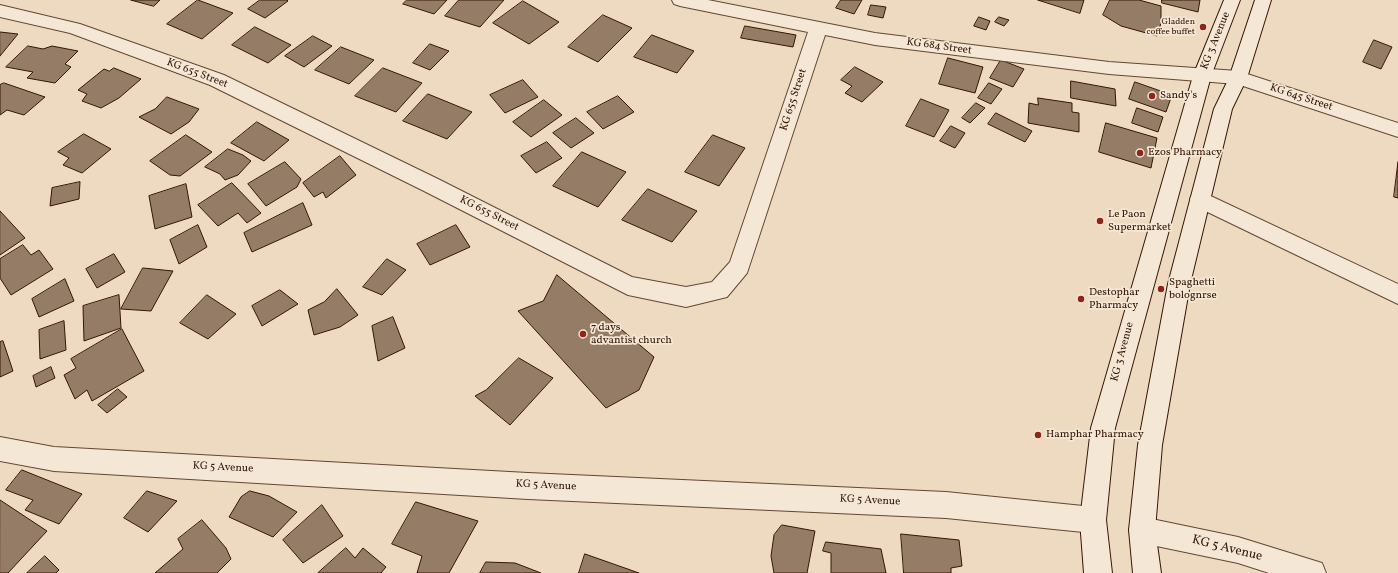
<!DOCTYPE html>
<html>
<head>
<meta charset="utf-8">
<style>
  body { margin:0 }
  canvas { display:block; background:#eedac0 }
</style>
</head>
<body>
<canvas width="1398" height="573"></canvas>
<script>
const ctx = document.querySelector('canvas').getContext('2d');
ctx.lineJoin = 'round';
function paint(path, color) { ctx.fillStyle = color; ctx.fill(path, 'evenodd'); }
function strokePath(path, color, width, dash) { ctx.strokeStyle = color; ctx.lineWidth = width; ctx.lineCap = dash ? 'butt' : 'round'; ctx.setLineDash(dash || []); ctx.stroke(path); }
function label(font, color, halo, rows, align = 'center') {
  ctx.font = font + ' Vollkorn,serif'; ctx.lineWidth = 3.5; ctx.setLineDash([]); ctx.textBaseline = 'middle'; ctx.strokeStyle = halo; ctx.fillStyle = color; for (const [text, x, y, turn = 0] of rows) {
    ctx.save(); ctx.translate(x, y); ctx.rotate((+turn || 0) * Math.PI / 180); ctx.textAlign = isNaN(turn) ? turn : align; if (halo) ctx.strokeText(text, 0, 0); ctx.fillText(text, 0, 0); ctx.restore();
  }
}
const building = new Path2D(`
  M131 0H160L154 6Z
  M198 0 233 13 202 39 167 24Z
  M260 0H287L288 1 265 18 248 9Z
  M407 0H447L434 14 403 4Z
  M459 0H504L480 27 445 16Z
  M841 0H862L854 14 836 8Z
  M1038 0H1084L1080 13Z
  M1110 0H1139L1161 6V23L1157 36 1121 26 1103 15Z
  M1162 0H1200L1198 12 1162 3Z
  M523 1 559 22 529 44 493 23Z
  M871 5 886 7 883 18 868 15Z
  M603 15 632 28 598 62 568 47Z
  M979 17 990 21 986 30 974 26Z
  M999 17 1009 20 1004 26 995 22Z
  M745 26 796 35 793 47 741 38Z
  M255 27 291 45 268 63 232 45Z
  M0 32 18 34 0 56Z
  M652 35 694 51 677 73 634 57Z
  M313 36 332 46 304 67 285 56Z
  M1374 40 1392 47 1381 69 1363 62Z
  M430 44 449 51 430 70 413 63Z
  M28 46 43 49 52 46 78 51 65 64 71 67 55 83 27 78 33 72 6 67Z
  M341 47 374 60 349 84 315 70Z
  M948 58 983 67 975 93 939 84Z
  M1001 60 1024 69 1013 87 990 78Z
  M855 67 883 82 862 102 845 93 852 86 841 80Z
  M114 68 141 79 119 98 101 108 82 101 87 94 78 90 104 69 109 71Z
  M383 68 422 83 396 112 355 96Z
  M523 80 538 97 505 113 490 95Z
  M1071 81 1115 89 1116 106 1071 98Z
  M1135 82 1172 95 1166 112 1129 99Z
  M4 83 45 97 24 115 7 110 0 115V85Z
  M989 83 1002 89 991 104 978 98Z
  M428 94 472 112 447 139 403 121Z
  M618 96 634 112 603 129 587 112Z
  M167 97 199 109 189 122 171 134 139 117 155 109Z
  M1038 98 1072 103V112L1079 113V132L1028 123 1029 103 1038 105Z
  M921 99 949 110 934 137 906 126Z
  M544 100 562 115 531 137 513 122Z
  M976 103 985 108 970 123 962 118Z
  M1137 108 1163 117 1158 132 1132 123Z
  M996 113 1032 131 1025 142 988 124Z
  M576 118 594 133 571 148 553 133Z
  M257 122 289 140 264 161 231 143Z
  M1106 123 1157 138 1151 168 1099 152Z
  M951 126 965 133 955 148 940 141Z
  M84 134 111 149 82 173 63 165 69 158 58 152Z
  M186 135 212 152 180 176 170 175 150 161Z
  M713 135 745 148 719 186 685 172Z
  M547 142 562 158 536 173 521 156Z
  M228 149 243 155 251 161 238 175 225 180 220 174 205 167Z
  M582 152 626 172 598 207 553 186Z
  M340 156 356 175 326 198 323 192 314 197 303 183Z
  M285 162 301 179 297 187 266 206 248 184Z
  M1398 162V198L1394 197Z
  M80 182 79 199 50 206 52 188Z
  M232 183 261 213 247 223 238 213 218 226 198 205Z
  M186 184 192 217 155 229 149 196Z
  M648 189 697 211 672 242 622 220Z
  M303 203 312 225 252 252 244 233Z
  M0 211 25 238 0 255Z
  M198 225 207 247 179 264 170 240Z
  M456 225 470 247 430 265 417 244Z
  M23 245 31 255 39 250 53 269 11 295 0 278V259Z
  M114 254 125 272 97 288 86 269Z
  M387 259 406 270 382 295 363 287Z
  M143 268 173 271 151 311 121 309Z
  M557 275 654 357 639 390 606 408 518 311 543 301Z
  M65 279 74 301 39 317 32 299Z
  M337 289 358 315 340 327 314 335 308 310 324 302Z
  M280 290 298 304 262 326 252 306Z
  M119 295 121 328 84 341 83 306Z
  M207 295 236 314 208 339 180 323Z
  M393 317 405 348 378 361 372 326Z
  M64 321 66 350 40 359 39 330Z
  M122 329 144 371 92 401 87 390 75 399 64 375 76 368 71 359Z
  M3 341 13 371 0 377V342Z
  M519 358 553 378 510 425 475 396 486 390Z
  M51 367 55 378 36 387 33 376Z
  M118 389 127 397 107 413 98 405Z
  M22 470 82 494 59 524 25 510 33 500 6 490Z
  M147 491 177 501 148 532 124 518Z
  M250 491 269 496 297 512 273 537 229 517 241 497Z
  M0 500 47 531 8 573H0Z
  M416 502 478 521 449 573H417L422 556 392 544Z
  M322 505 343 536 303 563 283 540Z
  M202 520 226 548 231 559 217 573H155L183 549 178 539Z
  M782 525 815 531 807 573H774L771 556 774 535Z
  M901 534 959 540 962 566 951 568V573H904Z
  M826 542 881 549 886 573H831V553L823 551Z
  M346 548 355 558 363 548 386 567 381 573H318Z
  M585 554 639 573H579Z
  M45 556 59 570 56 573H27Z
  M486 562 515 563 541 573H480Z`);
paint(building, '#957c66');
strokePath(building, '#351604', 1);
const minor = new Path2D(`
  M672 0H708L875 33 1109 62 1238 71 1398 123V137L1237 84 1109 74 875 45 825 35 747 273 727 297 686 307 628 295 424 191 210 85 70 33 0 17V5L80 24 224 75 438 179 632 277 686 287 712 282 730 262 808 32 680 6 674 4Z
  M1200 191 1398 284V304L1193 205 1190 199 1193 193Z
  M0 437 54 447 528 473 946 492 1093 507 1102 511 1106 520 1102 529 1093 533 946 518 528 499 54 471 0 461Z
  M1142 517 1238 537 1322 563 1326 573H1269L1238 563 1142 543 1133 539 1129 530 1133 521Z`);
const secondary = new Path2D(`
  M1224 0H1240L1211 76 1115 428 1106 520 1112 573H1084L1080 520 1091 428 1193 76Z
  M1255 0H1271L1247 78 1232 109 1190 284 1162 445 1155 530 1161 573H1133L1129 530 1138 445 1168 284 1214 109 1229 78Z`);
strokePath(minor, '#634733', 2);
strokePath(secondary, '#351604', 2);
paint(minor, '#f4e7d6');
paint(secondary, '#f4e7d6');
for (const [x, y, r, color] of [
  [1203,27,4,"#8f2418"],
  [1152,96,4,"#8f2418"],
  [1140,153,4,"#8f2418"],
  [1100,221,4,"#8f2418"],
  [1161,289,4,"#8f2418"],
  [1081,299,4,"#8f2418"],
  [583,334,4,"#8f2418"],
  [1038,435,4,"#8f2418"]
]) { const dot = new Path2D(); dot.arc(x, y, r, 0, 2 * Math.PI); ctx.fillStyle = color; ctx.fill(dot); strokePath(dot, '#f4e7d6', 1.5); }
label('9px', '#351604', '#f4e7d6', [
  ["Gladden",1195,22],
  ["coffee buffet",1195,32]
], 'right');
label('11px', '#351604', '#f4e7d6', [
  ["KG 3 Avenue",1216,41,-68],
  ["KG 684 Street",939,47,8],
  ["KG 655 Street",197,74,21],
  ["KG 645 Street",1301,98,18],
  ["KG 655 Street",794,100,-72],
  ["KG 655 Street",489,214,27],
  ["KG 3 Avenue",1123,352,-75],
  ["KG 5 Avenue",223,468,3],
  ["KG 5 Avenue",546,486,3],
  ["KG 5 Avenue",870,501,3]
]);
label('11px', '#351604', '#f4e7d6', [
  ["Sandy's",1160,96],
  ["Ezos Pharmacy",1148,153],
  ["Le Paon",1108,215],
  ["Supermarket",1108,228],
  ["Spaghetti",1169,283],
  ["bolognrse",1169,296],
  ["Destophar",1089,293],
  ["Pharmacy",1089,306],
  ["7 days",591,328],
  ["advantist church",591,341],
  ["Hamphar Pharmacy",1046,435]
], 'left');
label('13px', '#351604', '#f4e7d6', [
  ["KG 5 Avenue",1227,549,14]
]);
</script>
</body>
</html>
